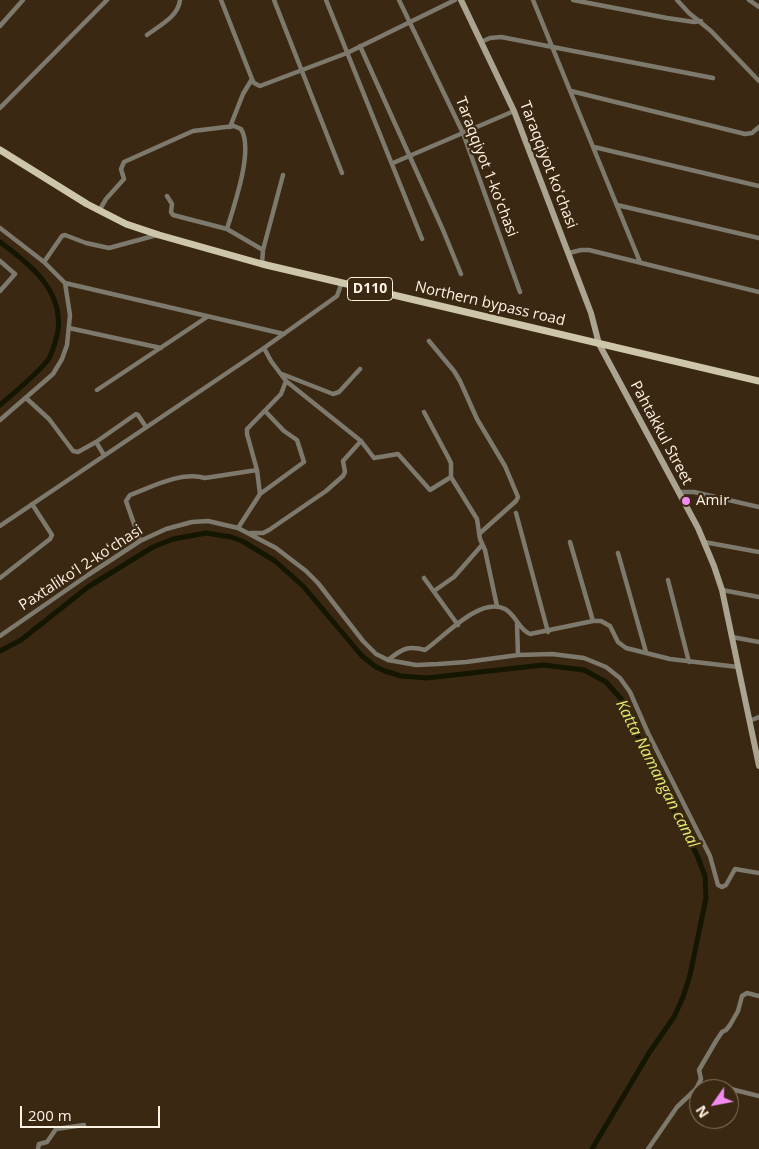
<!DOCTYPE html>
<html>
<head>
<meta charset="utf-8">
<style>
  body { margin:0 }
  #map { position:relative; width:759px; height:1149px; overflow:hidden; background:#3a2812; font-family:"Open Sans",sans-serif }
  canvas { display:block }
  .north { position:absolute; left:689px; top:1079px; width:50px; height:50px; box-sizing:border-box; background:#3a2812; border:1px solid #887966; border-radius:50%; rotate:237deg; font-size:14px; font-weight:700; line-height:20px; text-align:center; color:#fef2e4 }
  .north::after { content:''; display:block; margin:auto; width:18px; height:22px; background:#f38af2; clip-path:polygon(50% 0,100% 100%,50% 72%,0 100%) }
  .scale { position:absolute; left:20px; top:1106px; width:140px; height:22px; box-sizing:border-box; border:2px solid #fef2e4; border-top:0; padding-left:6px; font-size:15px; line-height:18px; white-space:nowrap; color:#fef2e4; -webkit-text-stroke:4px #3a2812; paint-order:stroke }
</style>
</head>
<body>
<div id="map">
<canvas width="759" height="1149"></canvas>
<div class="north">N</div>
<div class="scale">200 m</div>
</div>
<script>
const ctx = document.querySelector('canvas').getContext('2d');
ctx.lineJoin = 'round';
function strokePath(path, color, width, dash) { ctx.strokeStyle = color; ctx.lineWidth = width; ctx.lineCap = dash ? 'butt' : 'round'; ctx.setLineDash(dash || []); ctx.stroke(path); }
function label(font, color, halo, rows, align = 'center') {
  ctx.font = font + ' "Open Sans",sans-serif'; ctx.lineWidth = 4.5; ctx.setLineDash([]); ctx.textBaseline = 'middle'; ctx.strokeStyle = halo; ctx.fillStyle = color; for (const [text, x, y, turn = 0] of rows) {
    ctx.save(); ctx.translate(x, y); ctx.rotate((+turn || 0) * Math.PI / 180); ctx.textAlign = isNaN(turn) ? turn : align; if (halo) ctx.strokeText(text, 0, 0); ctx.fillText(text, 0, 0); ctx.restore();
  }
}
strokePath(new Path2D(`
  M0 242C30 265 63 289 58 331 56 340 53 352 48 360 34 377 16 391 0 405
  M0 651 21 640 88 587 153 547 173 539 206 533 231 537 242 541 275 561 303 586 362 656 376 667 385 671 401 676 427 678 543 665 584 670 606 682 622 700 654 773 697 855 705 876 706 898 690 975 683 997 674 1017 649 1053 592 1149`), '#141600', 5);
strokePath(new Path2D(`
  M221 0 252 79 254 83 260 86 347 53 455 0
  M274 0 342 173
  M326 0 422 239
  M399 0 463 133 520 292
  M533 0 640 262
  M573 0 667 18 694 22 701 21
  M677 0 689 13 711 31 759 81
  M749 0 759 7
  M0 26 23 0
  M147 35C160 25 178 17 180 0
  M481 42 490 38 501 37 713 78
  M360 46 443 230 461 274
  M571 91 745 134 752 133 759 127
  M0 108 107 0
  M230 127 243 94 252 79
  M594 147 759 186
  M393 163 514 111
  M167 196 172 204 171 212 173 215 227 229 263 250
  M617 205 759 238
  M99 211 106 199 124 179 121 169 124 162 193 131 234 126 241 129C254 150 234 205 227 229
  M0 228 44 262 65 283 70 315 67 345 62 359 53 374 0 420
  M569 253 581 250H589L759 292
  M0 261 15 274 0 291
  M44 262 62 236 65 235 86 243 109 248 157 235
  M262 264 263 250 283 175
  M65 283 284 334
  M69 328 161 348
  M429 341 454 371 460 381 477 419 505 466 518 497 516 501 479 534
  M264 348 271 361 286 381 361 441 374 458 398 454 430 490 451 477
  M282 374 333 394 339 392 360 369
  M97 390 207 317
  M26 398 49 419 73 451 78 452 96 442 104 455
  M424 412 448 457 451 463V477L477 519 480 539 485 550 497 606
  M96 442 136 414 138 415 146 427
  M679 492H694L759 507
  M260 494 304 462 297 440 284 431 265 411
  M516 513 548 632
  M0 526 264 348 330 301 337 296 342 282
  M238 528 260 494 257 470 247 434V429L281 394 286 381
  M250 533H263L269 530 326 491 343 476 345 472 343 461 361 441
  M140 541 126 501 130 495C152 487 181 471 205 478L257 470
  M570 542 593 621
  M704 542 759 552
  M618 553 646 652
  M0 578 50 539 52 535 32 504
  M424 578 458 625
  M668 580 689 662
  M722 590 759 597
  M434 591 454 577 482 545
  M517 624 518 655
  M0 636 88 575 140 541 166 529 192 522 208 521 238 528 276 548 306 571 318 583 363 641 376 654 388 660 416 665 438 664 466 662 518 655 552 654 584 658 606 667 620 678 630 692 648 733 710 856 718 885 722 887 726 885 735 869 759 873
  M732 637 759 642
  M388 660C402 649 408 645 425 650 444 637 480 596 505 609 516 615 519 630 530 634L593 621H601L610 626 618 642 626 648 670 659 738 667
  M749 721 759 717
  M706 1089 715 1085 759 1096
  M693 1102 699 1096
  M38 1149 39 1144 47 1142 56 1129 84 1125
  M648 1149 677 1107 696 1089 701 1079 699 1070 716 1041 722 1032 726 1030 730 1025 738 1011 742 996 747 993 759 996`), '#7d796c', 4.5);
strokePath(new Path2D(`
  M461 0 514 111 591 313 599 344 698 528 714 566 722 590 759 766`), '#aba490', 6);
strokePath(new Path2D(`
  M0 150 87 204 126 224 159 235 262 264 759 381`), '#cec6ab', 7);
for (const [x, y, r, color] of [
  [686,501,5,"#f38af2"]
]) { const dot = new Path2D(); dot.arc(x, y, r, 0, 2 * Math.PI); ctx.fillStyle = color; ctx.fill(dot); strokePath(dot, '#3a2812', 2); }
for (const [x, y, w] of [
  [370,289,45]
]) { const box = new Path2D(); box.roundRect(x - w / 2, y - 11.5, w, 23, 4); ctx.fillStyle = '#3a2812'; ctx.fill(box); strokePath(box, '#fef2e4', 1); }
label('bold 14px', '#fef2e4', null, [
  ["D110",370,289]
]);
label('15px', '#fef2e4', '#3a2812', [
  ["Taraqqiyot koʻchasi",548,165,69],
  ["Taraqqiyot 1-koʻchasi",486,167,69],
  ["Northern bypass road",490,304,13],
  ["Pahtakkul Street",661,433,62],
  ["Paxtalikoʻl 2-koʻchasi",81,568,-33]
]);
label('15px', '#fef2e4', '#3a2812', [
  ["Amir",696,501]
], 'left');
label('italic 16px', '#dfea6e', '#3a2812', [
  ["Katta Namangan canal",657,774,63]
]);
</script>
</body>
</html>
